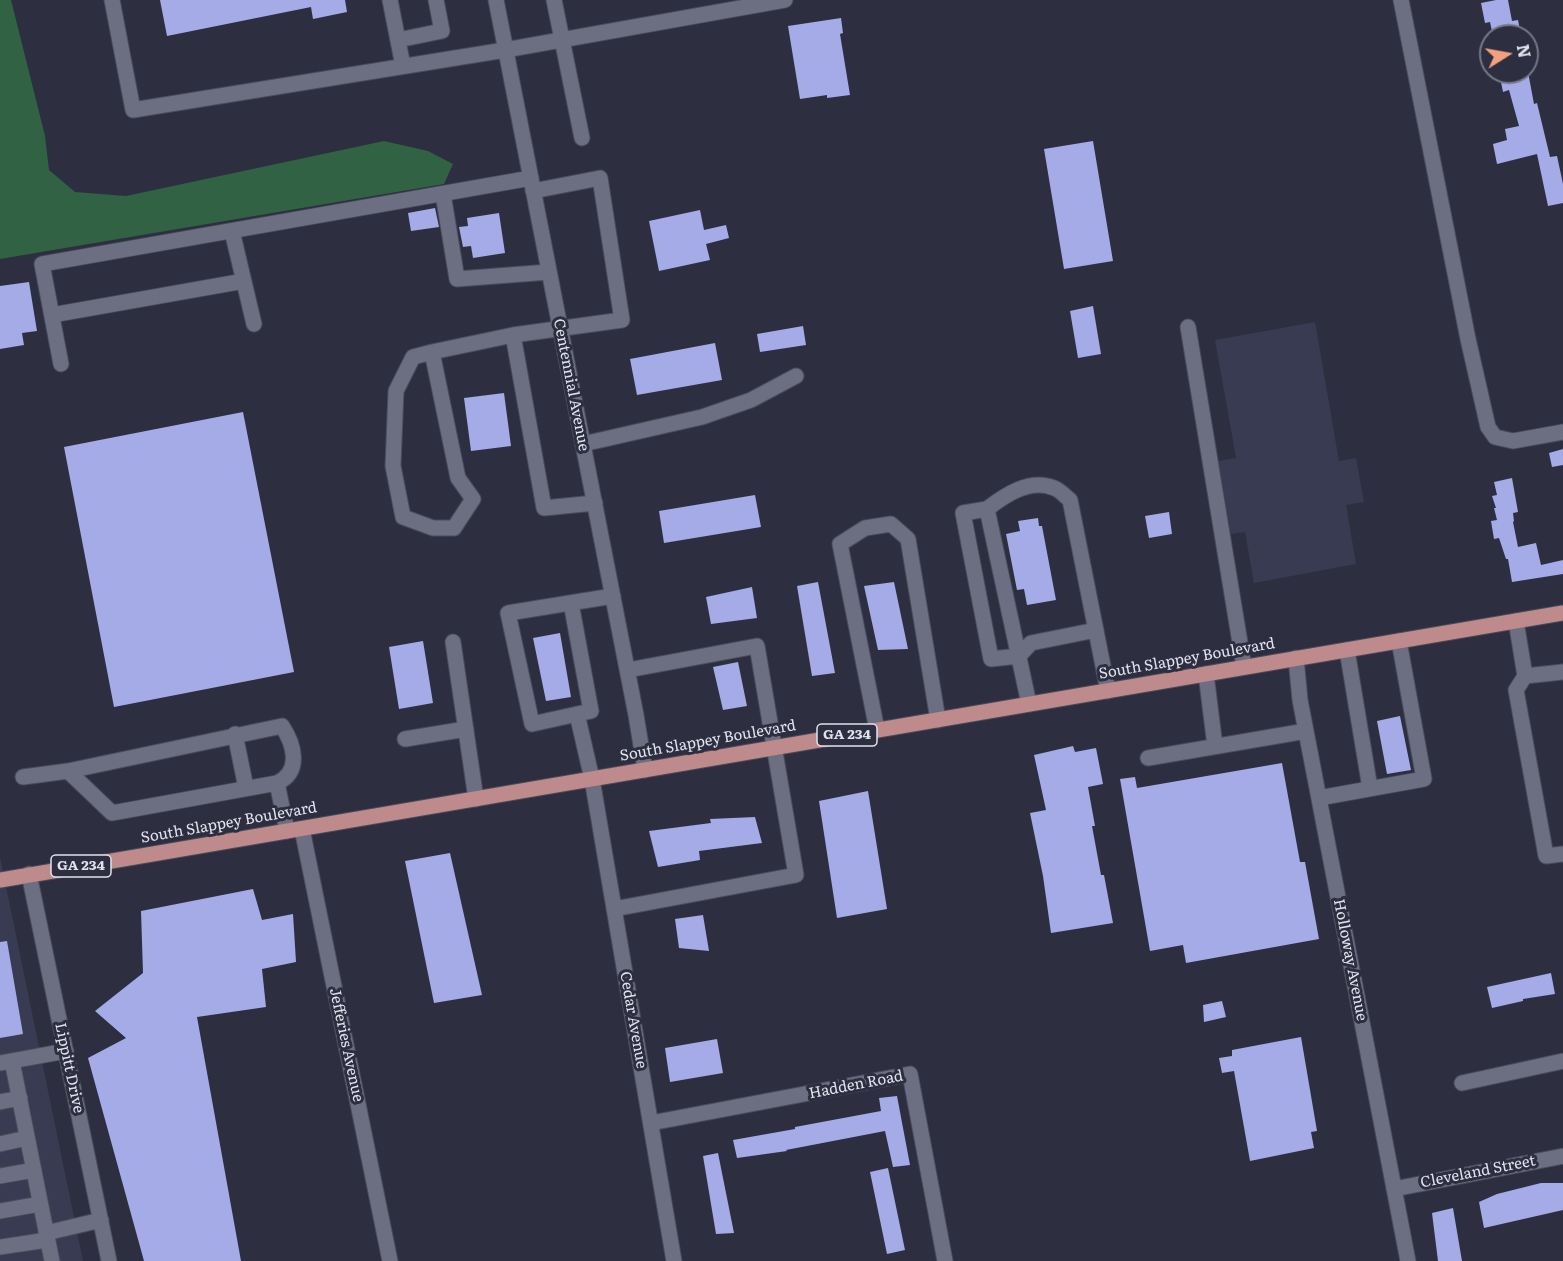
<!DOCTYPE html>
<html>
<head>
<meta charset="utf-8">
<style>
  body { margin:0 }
  #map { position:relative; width:1563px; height:1261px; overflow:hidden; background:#2d2f40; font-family:Literata,serif }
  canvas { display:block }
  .north { position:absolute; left:1479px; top:24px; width:60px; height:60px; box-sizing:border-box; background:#2d2f40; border:2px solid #757785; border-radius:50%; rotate:79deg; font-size:16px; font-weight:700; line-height:24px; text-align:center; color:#e0e2ed }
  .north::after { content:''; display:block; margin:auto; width:21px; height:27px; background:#f2a17e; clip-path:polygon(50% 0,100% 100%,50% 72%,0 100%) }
</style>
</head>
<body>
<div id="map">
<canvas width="1563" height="1261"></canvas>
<div class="north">N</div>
</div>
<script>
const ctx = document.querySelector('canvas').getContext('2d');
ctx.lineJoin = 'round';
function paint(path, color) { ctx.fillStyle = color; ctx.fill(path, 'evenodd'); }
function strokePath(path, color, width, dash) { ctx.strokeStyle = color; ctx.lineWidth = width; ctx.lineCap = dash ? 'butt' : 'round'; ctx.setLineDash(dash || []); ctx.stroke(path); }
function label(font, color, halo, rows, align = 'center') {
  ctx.font = font + ' Literata,serif'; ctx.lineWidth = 6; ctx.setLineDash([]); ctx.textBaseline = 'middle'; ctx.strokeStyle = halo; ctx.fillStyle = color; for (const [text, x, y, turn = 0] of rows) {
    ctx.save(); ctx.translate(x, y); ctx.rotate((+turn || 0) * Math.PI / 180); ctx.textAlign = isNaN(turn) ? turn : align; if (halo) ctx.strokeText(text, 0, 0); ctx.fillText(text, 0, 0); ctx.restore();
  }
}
paint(new Path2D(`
  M1315 322 1339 461 1356 458 1364 502 1346 505 1356 564 1254 583 1245 532 1231 534 1218 461 1236 458 1215 340Z
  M0 857 83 1261H0Z`), '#383b51');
paint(new Path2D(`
  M0 0H11L45 136 49 170 75 192 126 196 384 141 428 151 453 164 444 184 0 259Z`), '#306243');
paint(new Path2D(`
  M160 0H345L347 12 313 19 311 7 167 36Z
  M1496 0H1508L1512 21 1518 20 1521 36H1493L1490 22 1485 23 1481 3Z
  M841 18 843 33 840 34 850 95 827 98V95L800 99 788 26Z
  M1499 72H1528L1534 104 1537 103 1550 157 1557 156 1563 184V203L1548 206 1537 154 1497 164 1493 144 1507 140 1505 129 1519 126 1509 90 1503 92Z
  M1093 141 1113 261 1064 269 1044 149Z
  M435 208 439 227 411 231 408 213Z
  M700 210 704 230 726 225 729 238 706 244 710 260 659 271 649 221Z
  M499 213 505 253 473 258 471 246 463 247 459 227 468 226 467 218Z
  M29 282 37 331 22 333 24 345 0 349V286Z
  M1093 306 1101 354 1078 358 1070 311Z
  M803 326 806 345 760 352 757 334Z
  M715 343 722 380 637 395 630 359Z
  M504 393 511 446 471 451 464 398Z
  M243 412 294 672 114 707 64 447Z
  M1563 449V465L1552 467 1549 453Z
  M1512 478 1518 512 1513 513 1514 521 1513 522 1518 547 1536 543 1541 565 1563 560V574L1512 582 1508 559H1506L1499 538 1494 539 1491 521 1497 520 1494 508H1496L1492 496 1497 495 1494 482Z
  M755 495 761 527 664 543 659 511Z
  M1169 512 1172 534 1149 538 1145 516Z
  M1038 518 1039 526H1042L1056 600 1027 605 1024 589 1017 590 1006 534 1020 531 1018 521Z
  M818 582 835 673 812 676 797 586Z
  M894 582 908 649 878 650 864 586Z
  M752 587 757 618 711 624 706 597Z
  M560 633 571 697 546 701 533 638Z
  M423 641 433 703 399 709 389 647Z
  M738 662 747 706 723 710 713 667Z
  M1400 716 1411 770 1387 774 1377 721Z
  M1073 746 1075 752 1096 748 1103 784 1088 787 1095 826H1092L1101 875H1104L1113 923 1051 933 1043 876 1030 813 1046 810 1034 755Z
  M1282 763 1300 862H1305L1319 939 1186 963 1183 945 1150 951 1120 779 1135 777 1137 788Z
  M868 791 887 909 837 918 819 801Z
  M755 817 762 843 699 851 700 860 658 867 649 831 711 823 710 819Z
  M450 853 482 995 434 1003 405 861Z
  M253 889 262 920 293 914 296 962 262 969 266 1007 197 1017 241 1261H144L88 1058 126 1038 95 1011 143 973 141 911Z
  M703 915 709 951 679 948 675 919Z
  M7 941 23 1034 0 1038V942Z
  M1551 973 1555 994 1523 999V1001L1492 1008 1487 987Z
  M1222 1001 1226 1017 1204 1022 1203 1005Z
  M1301 1037 1317 1131 1311 1132 1314 1148 1250 1161 1234 1071 1222 1073 1219 1058 1232 1056V1050Z
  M717 1039 723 1073 670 1082 665 1048Z
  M897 1096 910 1165 893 1167 885 1131 786 1150 787 1151 737 1158 733 1140 795 1129V1127L881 1111 879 1098Z
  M718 1153 734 1233 716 1234 703 1156Z
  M888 1168 905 1250 887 1254 870 1172Z
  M1541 1183H1563V1210L1484 1228 1479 1202 1497 1194Z
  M1453 1208 1462 1261H1438L1432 1213Z`), '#a4abe7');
const minor = new Path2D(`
  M112 0 133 110 505 50 785 0
  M390 0 403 66
  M496 0 636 715 645 770
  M554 0 582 138
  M1401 0 1468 339 1488 427 1495 437 1513 441 1563 432
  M398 40 442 31 436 0
  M533 191 600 178 622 320 513 335 544 508 595 503
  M443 194 457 279 549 272
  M232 231 254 324
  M52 315 244 281
  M1188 327 1244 667
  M432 352 413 357 396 391 393 466 403 517 433 528H454L473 499 458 478 432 352 513 335
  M61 364 42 264 531 178
  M583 444 702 417 751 400 796 376
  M987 509 963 513 991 659 1019 656 1031 643 1096 630
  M571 603 591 711 532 724 508 613 613 596
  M1516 621 1525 676 1563 672
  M453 642 476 799
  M1347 650 1370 788
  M1296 658 1300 700 1408 1261
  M1206 674 1215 746
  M1525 676 1516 690 1546 856 1563 854
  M1029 704 987 509C1005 495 1030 478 1054 488 1060 490 1065 496 1070 500L1108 691
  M577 714 592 779 674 1261
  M877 730 840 544 865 528 891 524 908 539 938 720
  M235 734 246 788
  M405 739 466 729
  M1148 758 1306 731
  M23 777 68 771 282 726C294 744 302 772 277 783L112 813 68 771
  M277 783 287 831
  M1319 798 1424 779 1399 641
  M302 829 390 1261
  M29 874 109 1261
  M614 909 796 875 757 646 628 670
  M12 1061 52 1261
  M0 1063 66 1051
  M1462 1083 1563 1061
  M0 1102 20 1098
  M651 1123 910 1074 945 1261
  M0 1144 27 1138
  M0 1176 34 1170
  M1394 1189 1563 1156
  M0 1211 40 1204
  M46 1233 101 1220
  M0 1247 47 1240`);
const major = new Path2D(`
  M0 880 1563 613`);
strokePath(minor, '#4a4c5a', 17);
strokePath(major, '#4a4c5a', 17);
strokePath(minor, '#6c6f82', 15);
strokePath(major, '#be8a8c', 15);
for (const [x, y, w] of [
  [847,735,60],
  [81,866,60]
]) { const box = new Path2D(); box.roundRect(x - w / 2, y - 11, w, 22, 4.5); ctx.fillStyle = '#2d2f40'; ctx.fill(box); strokePath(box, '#e0e2ed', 1.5); }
label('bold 14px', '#e0e2ed', null, [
  ["GA 234",847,735],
  ["GA 234",81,866]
]);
label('15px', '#e0e2ed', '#2d2f40', [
  ["Centennial Avenue",571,385,79],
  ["South Slappey Boulevard",1187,659,-10],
  ["South Slappey Boulevard",708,741,-10],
  ["South Slappey Boulevard",229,823,-10],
  ["Holloway Avenue",1350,960,79],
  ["Cedar Avenue",633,1020,80],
  ["Jefferies Avenue",346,1045,78],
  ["Lippitt Drive",69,1068,78],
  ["Hadden Road",856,1085,-11],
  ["Cleveland Street",1478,1172,-11]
]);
</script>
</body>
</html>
